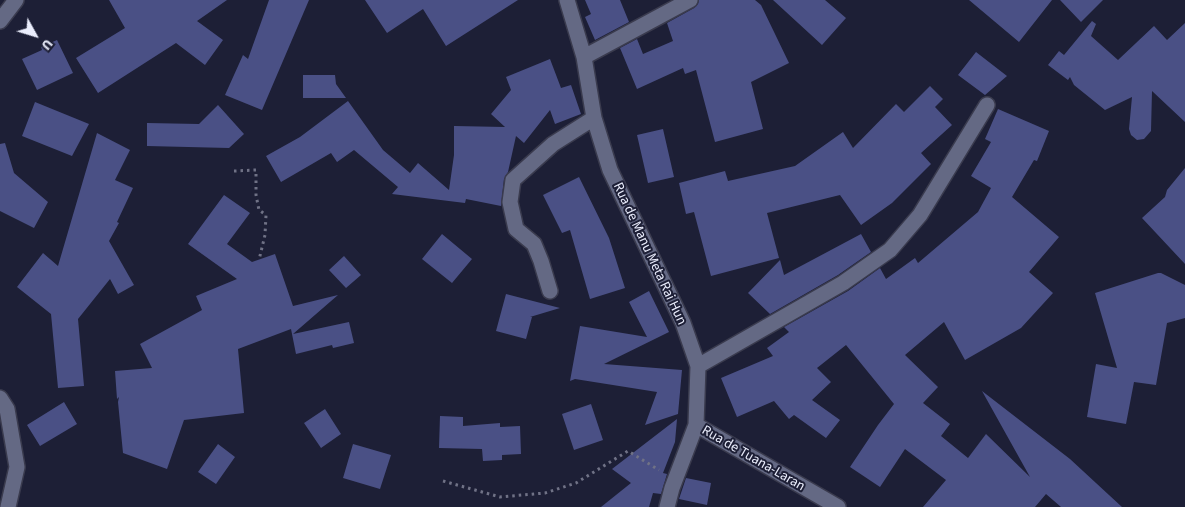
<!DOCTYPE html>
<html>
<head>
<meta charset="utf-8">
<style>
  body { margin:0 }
  #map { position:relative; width:1185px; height:507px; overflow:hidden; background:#1d1f36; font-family:"Source Sans 3",sans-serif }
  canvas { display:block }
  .north { position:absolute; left:10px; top:10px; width:50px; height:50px; -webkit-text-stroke:4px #1d1f36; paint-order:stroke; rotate:129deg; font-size:14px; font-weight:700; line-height:20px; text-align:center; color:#eaedfc }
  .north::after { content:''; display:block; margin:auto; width:18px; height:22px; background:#eaedfc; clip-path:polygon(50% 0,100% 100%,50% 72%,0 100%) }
</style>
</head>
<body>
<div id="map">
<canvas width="1185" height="507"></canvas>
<div class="north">U</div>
</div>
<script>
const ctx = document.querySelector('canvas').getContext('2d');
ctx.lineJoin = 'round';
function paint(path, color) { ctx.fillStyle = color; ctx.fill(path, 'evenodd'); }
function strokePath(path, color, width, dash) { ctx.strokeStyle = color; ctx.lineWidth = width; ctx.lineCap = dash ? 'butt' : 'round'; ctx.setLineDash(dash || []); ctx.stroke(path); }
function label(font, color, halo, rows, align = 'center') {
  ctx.font = font + ' "Source Sans 3",sans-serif'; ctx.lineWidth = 4; ctx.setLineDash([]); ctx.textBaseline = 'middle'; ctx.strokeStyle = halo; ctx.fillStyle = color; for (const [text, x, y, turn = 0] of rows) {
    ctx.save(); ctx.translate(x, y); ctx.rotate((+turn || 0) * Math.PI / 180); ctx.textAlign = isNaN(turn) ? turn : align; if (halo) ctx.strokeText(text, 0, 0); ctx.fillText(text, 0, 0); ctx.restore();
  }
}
paint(new Path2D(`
  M109 0H227L197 21 223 40 205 65 176 43 98 93 76 58 125 28Z
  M269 0H309L262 110 225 95 243 55 248 59Z
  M365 0H518L446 46 423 9 387 33Z
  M585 0H620L629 22 595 40 585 17 591 14Z
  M699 0H755L761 5 789 63 751 82 763 129 715 142 696 70 685 74 683 68 637 89 620 48 637 39 643 54 673 41 667 23 694 8 698 4Z
  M773 0H825L846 18 822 45Z
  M969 0H1052L1019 42Z
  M1060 0H1103L1081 22Z
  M1092 21 1096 24 1091 36 1118 60 1154 26 1167 40 1185 23V122L1152 91 1151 131 1144 139 1137 140 1131 135 1129 129 1132 97 1105 110 1074 85 1070 77 1068 80 1048 65 1059 51 1064 55Z
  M57 40 73 73 37 90 22 59 42 50 41 47Z
  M976 52 1007 76 985 95 958 75Z
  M550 59 561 88 571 85 581 114 555 124 550 110 524 143 516 136 508 172 504 179 501 206 466 199 465 203 392 194 398 187 354 150 337 162 331 153 281 182 266 156 300 137 348 101 383 150 410 173 418 163 449 190 454 155V126L505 127 491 114 511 90 506 77Z
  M303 75H335L336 84 346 98H303Z
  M930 86 943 99 935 107 952 125 921 153 931 164 892 203 861 225 840 195 767 213 779 258 711 276 694 212 686 214 679 183 725 171 728 181 795 166 843 132 853 148 896 104 904 112Z
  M35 102 89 124 72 156 22 136Z
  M218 105 244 134 229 148 147 146V123L199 124Z
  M998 109 1049 131 1037 161 1034 160 1012 197 1059 237 1029 272 1053 293 1021 328 965 360 944 322 905 355 938 387 923 403 950 424 941 436 968 458 986 434 1030 477 982 391 1070 459 1122 507H1061L1046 494 1035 507H923L946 480 905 449 880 487 850 467 878 425 894 404 846 345 817 368 831 382 812 400 840 420 826 438 794 415 789 419 774 401 737 417 721 378 773 356 767 348 789 332 784 327 848 291 880 268 886 279 915 258 918 263 978 212 991 188 971 176 991 142 985 139Z
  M663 129 674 177 648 183 637 135Z
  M97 133 130 150 115 180 133 188 117 222 119 223 109 241 134 285 118 294 110 279 78 319 84 386 58 388 51 314 17 287 43 253 58 266Z
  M5 143 14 173 48 202 34 228 0 211V144Z
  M1185 168V264L1142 218 1165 197 1167 190Z
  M579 177 609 238 625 288 590 299 570 230 562 233 543 195Z
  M224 195 250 213 227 244 252 262 275 254 293 306 338 295 293 334 349 322 354 343 333 348 332 345 296 354 291 329 238 349 244 413 184 420 167 469 123 453 118 402 119 397 117 399 115 371 152 368 140 344 202 310 196 296 237 279 188 244Z
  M442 234 472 259 452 283 422 259Z
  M861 234 871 252 838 275 770 314 748 293 780 260 784 275Z
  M344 256 361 275 346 288 329 270Z
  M1158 273H1161L1185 285V318L1167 323 1156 385 1134 382 1126 424 1087 417 1096 364 1117 368 1095 293Z
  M649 291 669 332 604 364 682 370 678 414 645 425 657 392 575 379 570 381 580 326 647 337 629 302Z
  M506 294 560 308 530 317H532L526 339 496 331Z
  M64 402 77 424 40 446 27 425Z
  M591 404 603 440 574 450 562 414Z
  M325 409 341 434 321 448 304 423Z
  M440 416 463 417V426L500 423V427L520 426 521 454 502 455V460L483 461 482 449 439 448Z
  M677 419 675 442 663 473 667 474 661 494 653 493 649 507H601L631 483 612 469Z
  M218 444 235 457 216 484 198 472Z
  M353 444 391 455 380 489 343 478Z
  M686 478 711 483 707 505 679 499Z`), '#4a5085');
const minor = new Path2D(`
  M567 0 584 57 594 118 610 170 683 323 698 366 696 425 672 488 667 507
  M0 21 16 0
  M584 57 690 0
  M550 291 541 261 534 244 516 229 510 202 513 180 553 144 594 118
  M698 366 843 283 890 250 920 215 987 105
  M0 398 7 409 17 467 8 507
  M696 425 838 507`);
strokePath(minor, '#3a3b4e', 18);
strokePath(new Path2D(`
  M234 171 256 170V195L259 210 266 215 265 235 259 260
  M443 481 500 497 545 493 576 483 628 451 659 470`), '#707286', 3, [2.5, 4]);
strokePath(minor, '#646984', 15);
label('14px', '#eaedfc', '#1d1f36', [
  ["Rua de Manu Meta Rai Hun",649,254,65],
  ["Rua de Tuana-Laran",753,459,30]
]);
</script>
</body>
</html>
